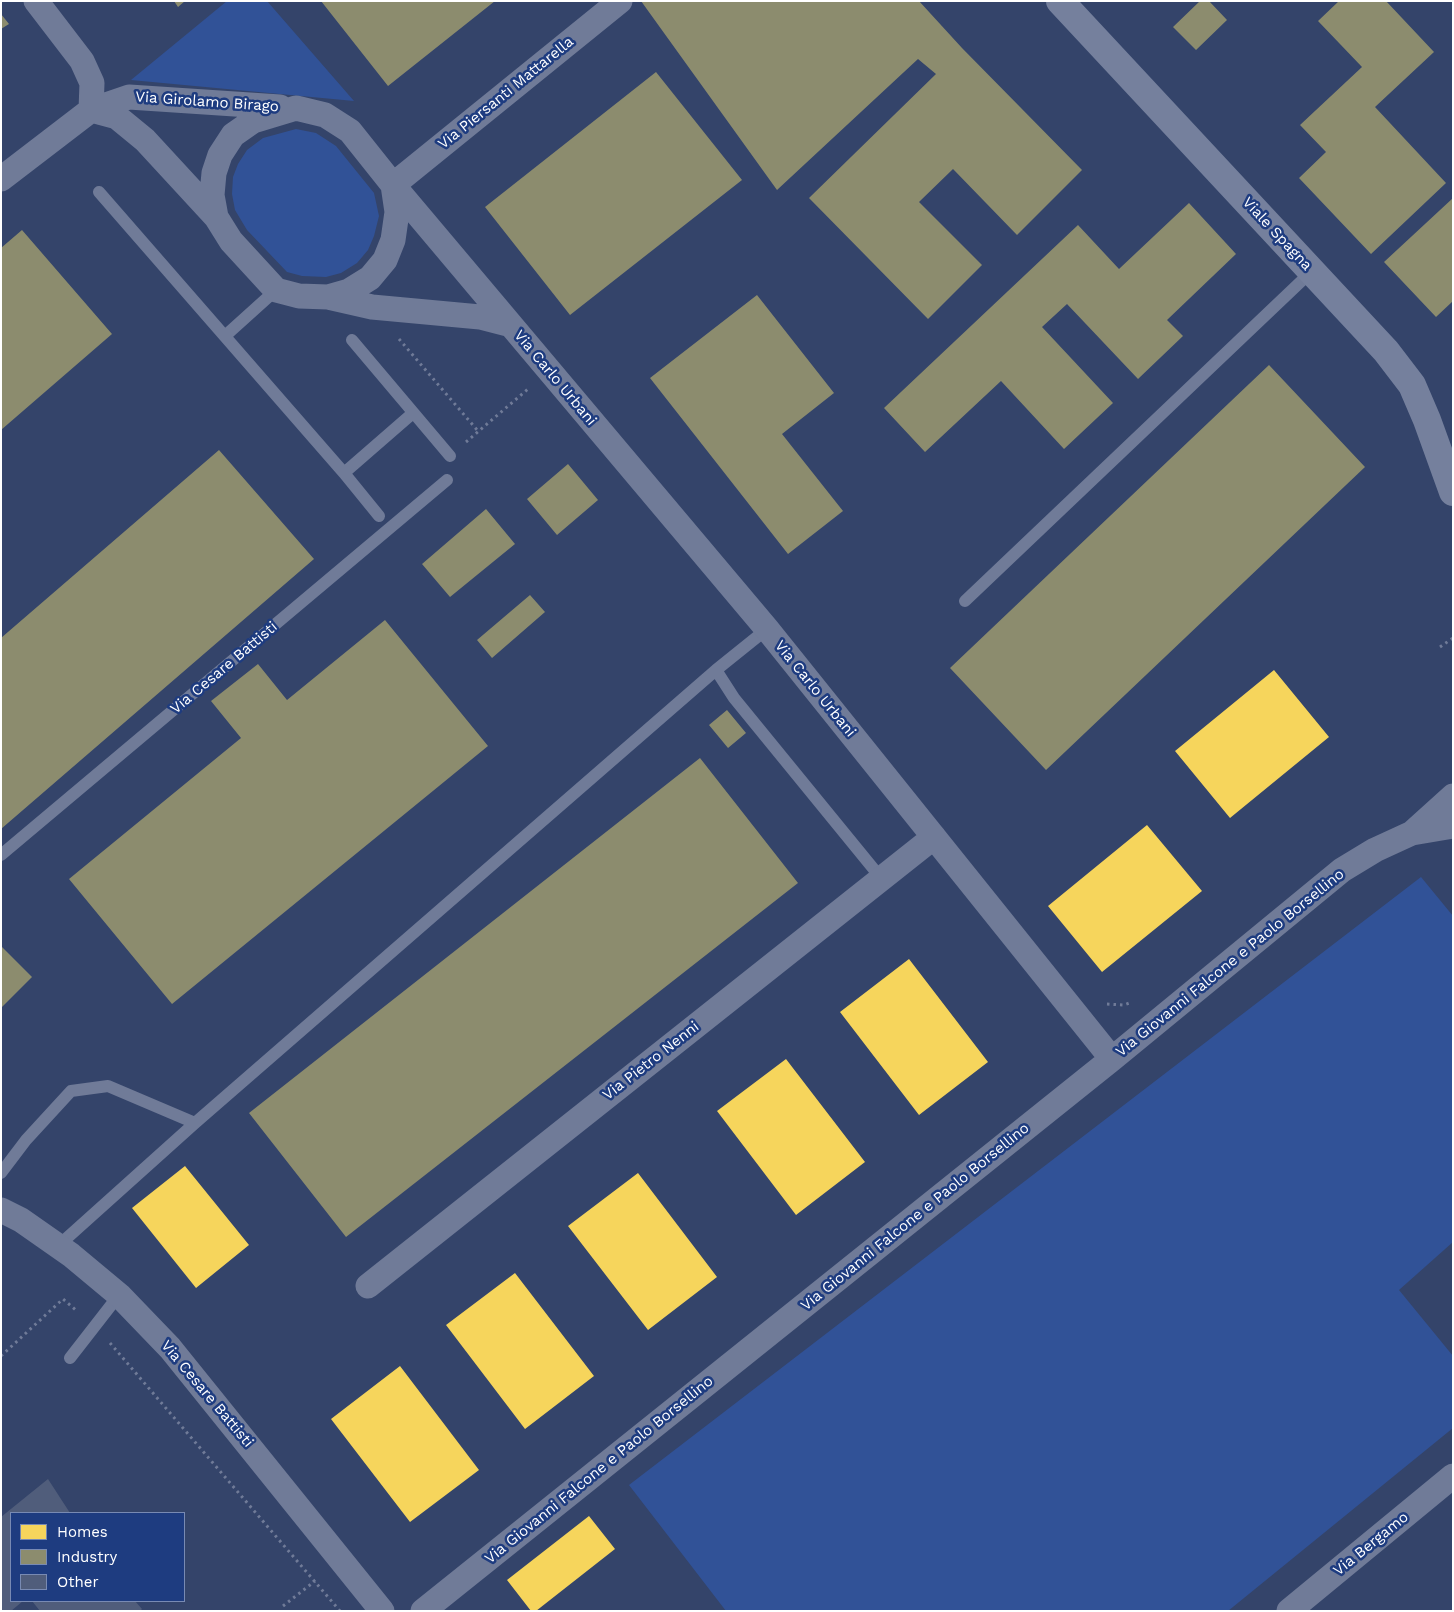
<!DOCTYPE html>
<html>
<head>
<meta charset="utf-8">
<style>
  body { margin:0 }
  #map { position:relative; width:1454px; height:1612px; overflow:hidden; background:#34446a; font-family:"Work Sans",sans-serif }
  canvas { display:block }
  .frame { position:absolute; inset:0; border:2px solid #fff; pointer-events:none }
  .legend { position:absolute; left:10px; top:1512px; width:175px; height:90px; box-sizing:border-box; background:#1e3c80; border:1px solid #788ab3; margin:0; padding:6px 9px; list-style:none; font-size:15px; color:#fff }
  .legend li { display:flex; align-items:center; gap:10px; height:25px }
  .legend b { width:25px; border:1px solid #788ab3 }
</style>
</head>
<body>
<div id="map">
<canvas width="1454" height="1612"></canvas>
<div class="frame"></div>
<ul class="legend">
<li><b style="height:14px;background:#f6d55c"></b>Homes</li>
<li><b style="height:14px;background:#8c8c6e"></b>Industry</li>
<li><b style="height:14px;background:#505d7b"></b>Other</li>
</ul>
</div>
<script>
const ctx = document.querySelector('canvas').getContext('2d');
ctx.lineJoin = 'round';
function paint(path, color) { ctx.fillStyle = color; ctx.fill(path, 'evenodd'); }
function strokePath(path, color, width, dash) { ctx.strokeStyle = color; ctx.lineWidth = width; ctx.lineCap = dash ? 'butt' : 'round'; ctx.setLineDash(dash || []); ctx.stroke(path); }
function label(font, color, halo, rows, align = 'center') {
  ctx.font = font + ' "Work Sans",sans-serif'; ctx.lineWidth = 5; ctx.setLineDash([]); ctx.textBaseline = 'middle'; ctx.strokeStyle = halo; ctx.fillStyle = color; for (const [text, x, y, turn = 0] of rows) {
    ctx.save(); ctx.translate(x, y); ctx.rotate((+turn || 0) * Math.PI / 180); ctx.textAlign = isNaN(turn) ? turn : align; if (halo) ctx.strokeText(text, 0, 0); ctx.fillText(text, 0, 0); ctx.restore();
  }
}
paint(new Path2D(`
  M227 1H267L354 101 131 80Z
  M296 129 316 133 336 146 374 193 379 216 374 236 368 250 357 263 341 273 326 277 302 276 287 272 247 230 235 210 232 194 233 177 238 164 247 150 263 138Z
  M1421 877 1453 916V1242L1399 1290 1453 1356V1428L1228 1611H726L629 1485Z`), '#315297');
paint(new Path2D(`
  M1274 670 1329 737 1230 818 1175 751Z
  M1147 825 1202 891 1102 972 1048 906Z
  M909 959 988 1062 919 1115 840 1012Z
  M786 1059 865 1162 796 1215 717 1111Z
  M185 1166 249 1245 196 1288 132 1208Z
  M638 1173 717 1277 648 1330 568 1226Z
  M515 1273 594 1376 525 1429 446 1325Z
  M400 1366 479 1470 410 1522 331 1419Z
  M589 1516 615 1549 536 1611H531L507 1580Z`), '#f6d55c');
paint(new Path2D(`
  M174 1H185L178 7Z
  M321 1H495L388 86Z
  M641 1H919L962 48 1082 170 1017 235 953 169 919 202 982 265 928 319 809 198 936 74 918 59 777 190Z
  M1200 1H1209L1227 20 1196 50 1173 27Z
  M1339 1H1386L1434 52 1375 107 1446 183 1371 254 1299 178 1326 152 1300 125 1362 67 1318 21Z
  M1 14 9 24 1 29Z
  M656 72 742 180 570 315 485 207Z
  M1453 198V301L1436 317 1384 262Z
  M1189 203 1236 254 1167 320 1183 336 1138 379 1067 304 1042 327 1113 403 1064 449 1001 381 925 452 884 408 1078 225 1119 269Z
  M22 230 112 334 1 430V248Z
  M757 295 834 393 782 434 843 511 788 554 650 378Z
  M1269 365 1365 467 1046 770 950 668Z
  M219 450 314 559 1 829V638Z
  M568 464 598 500 557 535 527 499Z
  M486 509 515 544 450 597 422 564Z
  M530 595 545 612 492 658 477 640Z
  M385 620 488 746 172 1004 69 879 241 738 211 701 258 664 287 700Z
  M727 710 746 733 728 748 709 725Z
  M700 758 798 883 346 1237 249 1113Z
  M1 946 32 977 1 1008Z`), '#8c8c6e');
paint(new Path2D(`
  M48 1479 70 1513H11V1601H23L11 1611H1V1517Z
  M32 1601H135L142 1609 140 1611H40Z`), '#505d7b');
strokePath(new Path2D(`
  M399 339 478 431
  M466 442 528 389
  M1440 647 1453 638
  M1107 1004 1124 1005 1132 1002
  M110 1343 340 1611
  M1 1356 63 1299 77 1311
  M283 1606 315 1581`), '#707b98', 3, [2.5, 4]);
strokePath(new Path2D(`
  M99 192 344 473 379 516
  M225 336 276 290
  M352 340 450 456
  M344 473 413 413
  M965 601 1312 271
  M767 629 716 670 734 698 881 878
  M1 855 447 480
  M1 1173 26 1140 71 1091 108 1086 195 1123
  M58 1246 195 1123 716 670
  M70 1358 119 1295`), '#707b98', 12);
strokePath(new Path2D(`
  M36 1 82 61 92 83 91 110
  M620 1 393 185 767 629 1112 1059
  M296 108 325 115 350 131 393 185 397 212 393 240 385 260 370 278 349 291 328 297 299 296 276 290 231 241 216 217 212 195 214 173 220 155 233 135 253 121Z
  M91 110 117 117 145 140 216 217
  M1 179 91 110 129 97 280 107
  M328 297 372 307 480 317 511 325
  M1412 833 1453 796
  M1 1210 21 1220 71 1255 119 1295 170 1348 382 1611
  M368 1286 934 837
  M423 1611 1112 1059 1342 870 1375 850 1412 833 1453 826
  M1289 1611 1453 1476`), '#707b98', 25);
strokePath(new Path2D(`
  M1060 1 1386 351 1412 385 1427 420 1453 492`), '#75809d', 28);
label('15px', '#fff', '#1e3c80', [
  ["Via Piersanti Mattarella",506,93,-39],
  ["Via Girolamo Birago",207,102,4],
  ["Viale Spagna",1277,234,47],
  ["Via Carlo Urbani",555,378,50],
  ["Via Cesare Battisti",224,668,-40],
  ["Via Carlo Urbani",815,689,51],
  ["Via Giovanni Falcone e Paolo Borsellino",1230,963,-39],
  ["Via Pietro Nenni",651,1061,-38],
  ["Via Giovanni Falcone e Paolo Borsellino",915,1217,-39],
  ["Via Cesare Battisti",207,1394,50],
  ["Via Giovanni Falcone e Paolo Borsellino",599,1470,-39],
  ["Via Bergamo",1371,1544,-39]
]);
</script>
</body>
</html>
